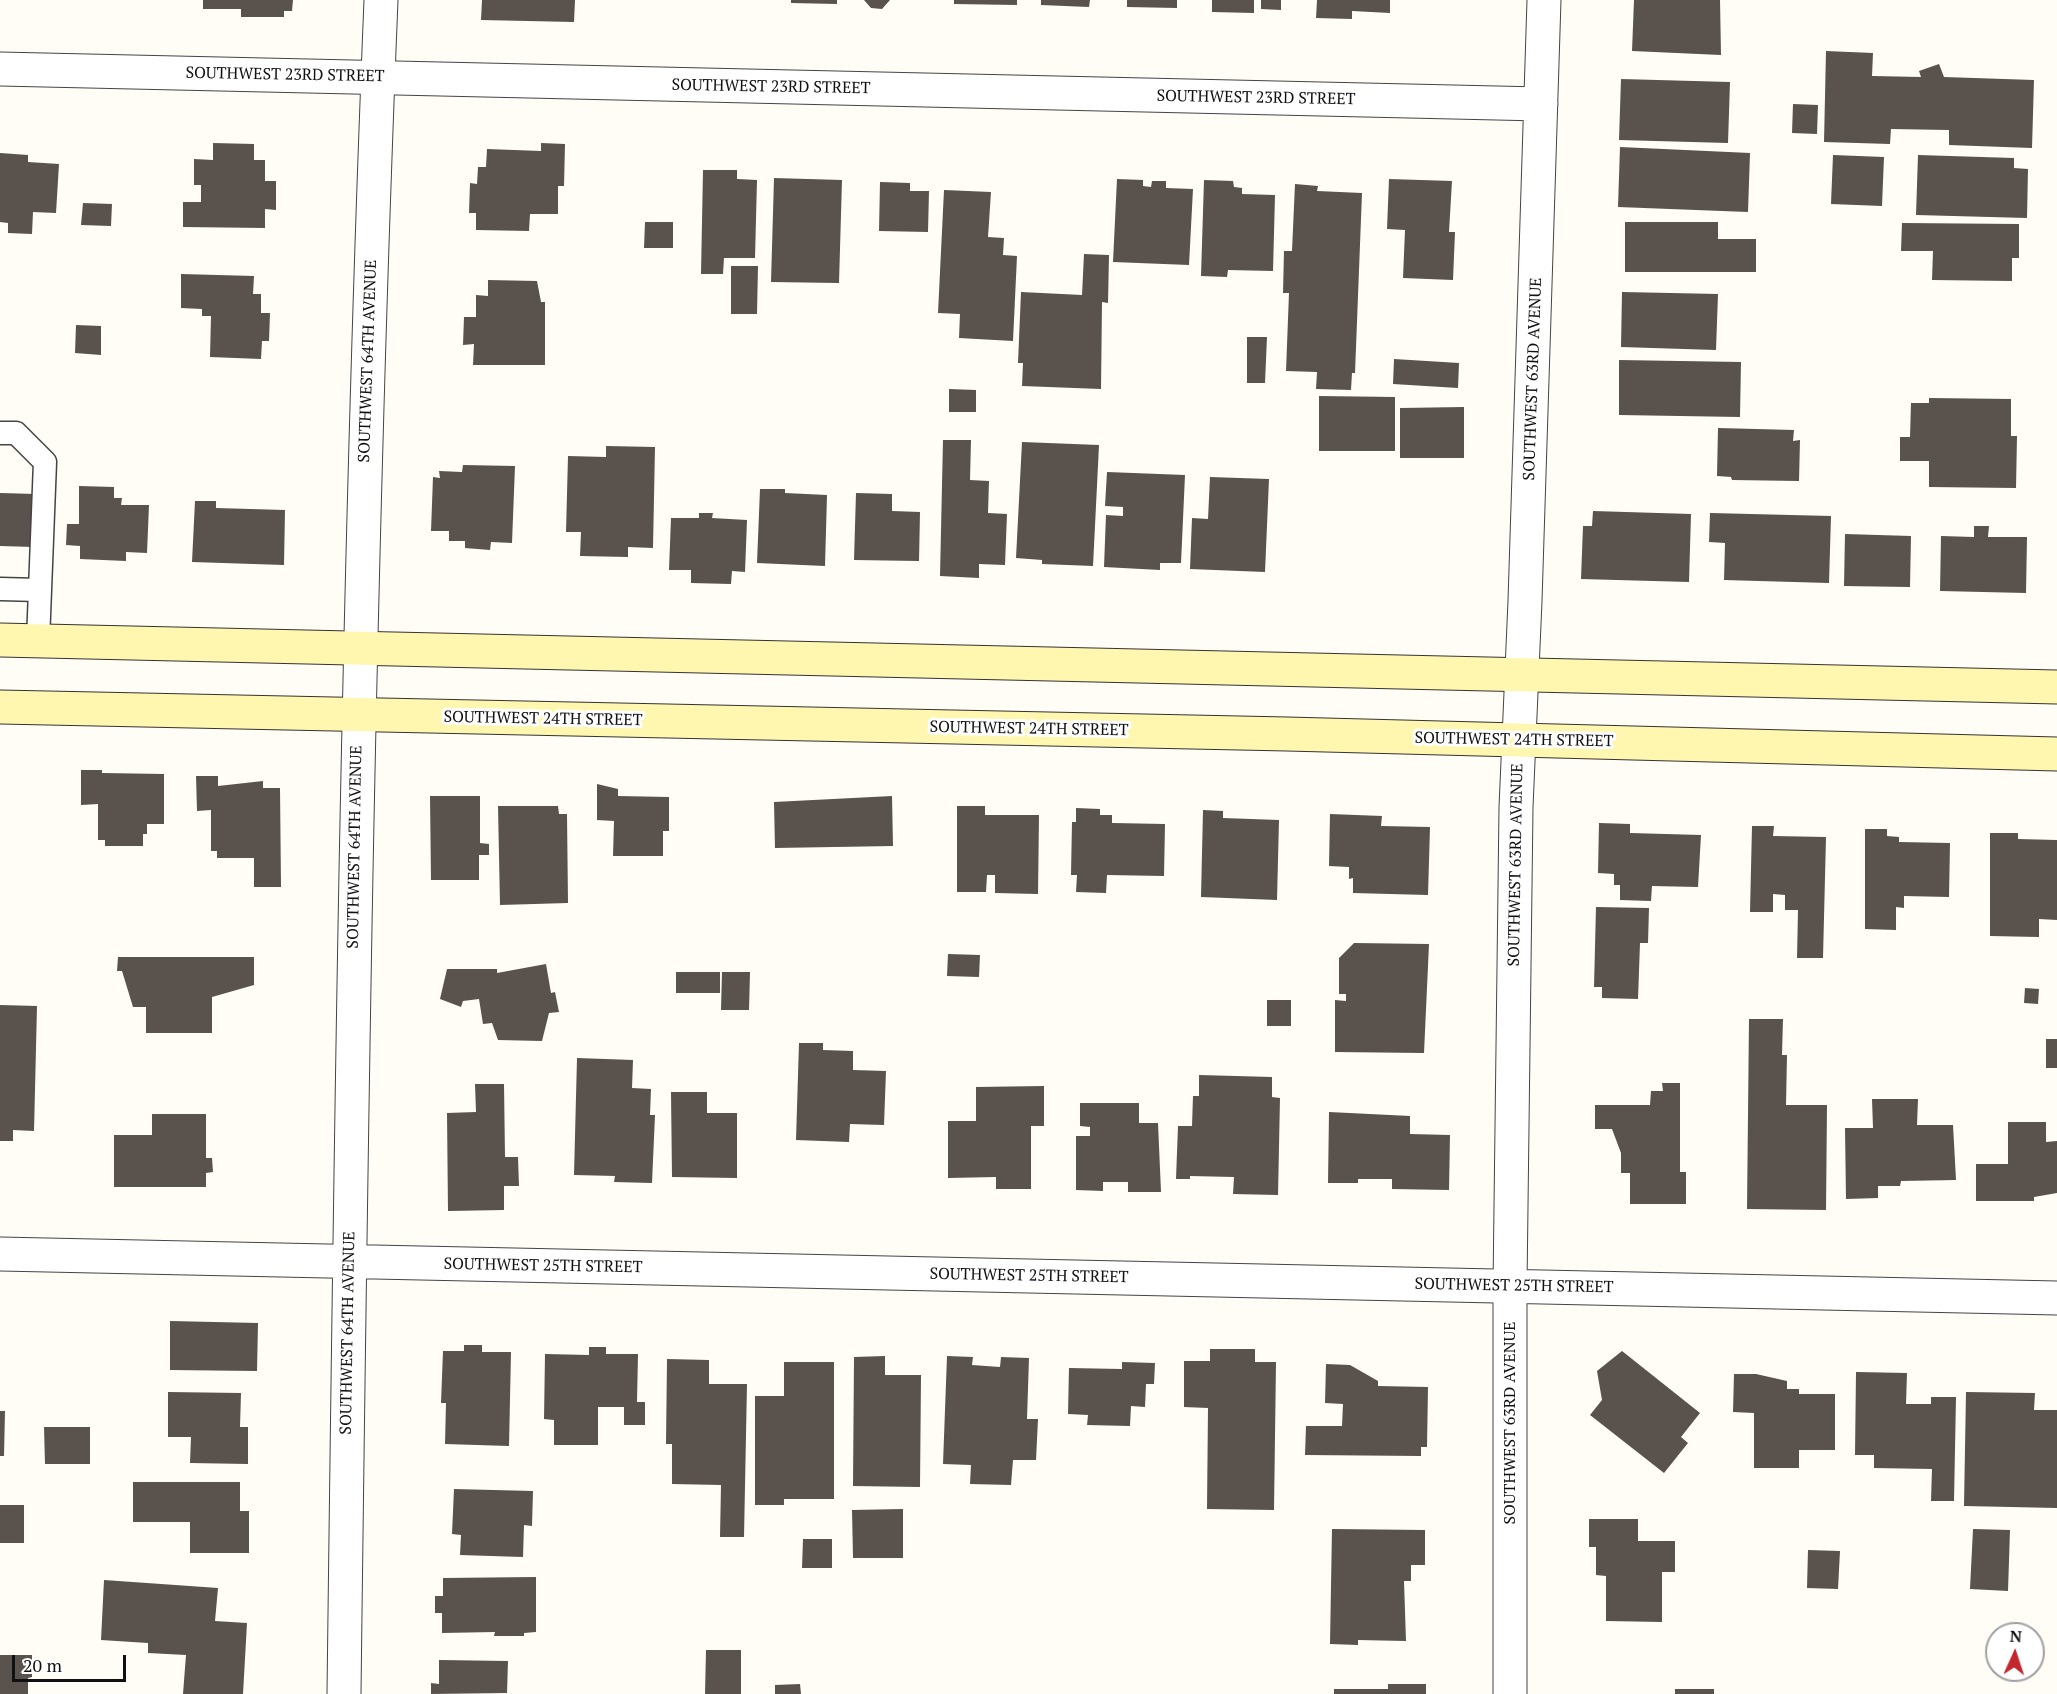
<!DOCTYPE html>
<html>
<head>
<meta charset="utf-8">
<style>
  body { margin:0 }
  #map { position:relative; width:2057px; height:1694px; overflow:hidden; background:#fffdf5; font-family:"PT Serif",serif }
  canvas { display:block }
  .north { position:absolute; left:1985px; top:1622px; width:60px; height:60px; box-sizing:border-box; background:#fff; border:2px solid #a0a0a0; border-radius:50%; rotate:3deg; font-size:16px; font-weight:700; line-height:24px; text-align:center; color:#111 }
  .north::after { content:''; display:block; margin:auto; width:21px; height:27px; background:#c4262e; clip-path:polygon(50% 0,100% 100%,50% 72%,0 100%) }
  .scale { position:absolute; left:12px; top:1655px; width:114px; height:27px; box-sizing:border-box; border:3px solid #111; border-top:0; padding-left:8px; font-size:18px; line-height:21px; white-space:nowrap; color:#111; -webkit-text-stroke:4px #fff; paint-order:stroke }
</style>
</head>
<body>
<div id="map">
<canvas width="2057" height="1694"></canvas>
<div class="north">N</div>
<div class="scale">20 m</div>
</div>
<script>
const ctx = document.querySelector('canvas').getContext('2d');
ctx.lineJoin = 'round';
function paint(path, color) { ctx.fillStyle = color; ctx.fill(path, 'evenodd'); }
function strokePath(path, color, width, dash) { ctx.strokeStyle = color; ctx.lineWidth = width; ctx.lineCap = dash ? 'butt' : 'round'; ctx.setLineDash(dash || []); ctx.stroke(path); }
function label(font, color, halo, rows, align = 'center') {
  ctx.font = font + ' "PT Serif",serif'; ctx.lineWidth = 6; ctx.setLineDash([]); ctx.textBaseline = 'middle'; ctx.strokeStyle = halo; ctx.fillStyle = color; for (const [text, x, y, turn = 0] of rows) {
    ctx.save(); ctx.translate(x, y); ctx.rotate((+turn || 0) * Math.PI / 180); ctx.textAlign = isNaN(turn) ? turn : align; if (halo) ctx.strokeText(text, 0, 0); ctx.fillText(text, 0, 0); ctx.restore();
  }
}
paint(new Path2D(`
  M203 0H293L292 11H284V17H241V9H203Z
  M482 0H575L574 22 481 20Z
  M791 0H837V4L791 3Z
  M864 0H890L882 9 871 8Z
  M954 0H1017V5L954 4Z
  M1041 0H1090L1089 7 1041 5Z
  M1127 0H1177V8L1127 7Z
  M1212 0H1254V13L1212 12Z
  M1261 0H1281V10L1261 9Z
  M1317 0H1390V13L1352 11V19L1316 18Z
  M1634 0H1720L1721 55 1632 51Z
  M1826 51 1873 53 1872 76 1921 77 1919 71 1939 64 1944 77 2034 80 2032 148 1949 145V130L1891 129 1890 144 1824 142Z
  M1621 79 1730 82 1728 143 1619 140Z
  M1793 104 1818 105 1817 134 1792 133Z
  M213 143 254 144V160H265V181H276V210L265 209V228L183 227V202H201V185H194V159L213 160Z
  M541 143 565 144 564 186H558V214H530L529 231 476 230V213H469L470 183 477 184 478 167H486L487 149 541 151Z
  M1620 147 1750 153 1748 212 1618 207Z
  M0 153 28 155V162L59 164 56 213 33 212 32 234 8 233V223L0 222Z
  M1833 155 1884 157 1882 206 1831 204Z
  M1918 155 2014 158V168L2028 169 2027 218 1916 215Z
  M703 170H737V179L757 180 755 258H724L723 274H701Z
  M774 178 842 180 839 283 771 282Z
  M1117 179 1143 180V186L1151 187 1152 181H1166V188L1193 189 1189 265 1113 262Z
  M1389 179 1452 181 1449 232H1455L1453 280 1403 278 1405 230 1387 229Z
  M1204 180 1233 181 1234 187 1242 188V194L1275 195 1273 271 1228 270 1227 277 1201 276Z
  M880 182 910 183V191H929L928 232 879 231Z
  M1295 184 1318 186 1317 191 1362 193 1355 373H1352L1351 390 1316 389 1317 372 1286 371 1289 293H1283L1284 251H1292Z
  M944 190 991 192 988 237 1004 238 1003 255 1017 256 1013 341 959 338 960 314 938 313Z
  M83 203 112 204 111 226 81 225Z
  M645 222H673V248H644Z
  M1625 222H1718V239H1756V272H1625Z
  M1902 223 2019 224V258H2012V281L1932 280 1933 251H1901Z
  M1084 254 1109 255 1108 303 1102 302 1101 389 1022 386 1023 363H1018L1021 292 1082 295Z
  M731 266H758L757 314H731Z
  M181 274 254 276 253 294H261V313H270L269 341H262L261 359 210 357 211 316H202V309L181 308Z
  M488 280 537 281 541 302H545V365H473L474 344 463 345 464 317H476V295L488 296Z
  M1622 292 1718 294 1716 350 1621 347Z
  M76 325 101 326V355L75 353Z
  M1247 337H1267L1265 383H1247Z
  M1394 359 1459 363 1458 388 1393 384Z
  M1619 360 1741 362 1740 417 1619 415Z
  M949 389 976 390V412H949Z
  M1319 396 1395 397V451H1319Z
  M1929 398 2011 399V436H2017L2016 488 1929 487V461H1900V437H1910L1911 403H1929Z
  M1464 407V458H1400V408Z
  M1718 428 1794 430 1793 441 1800 440 1799 481 1732 480 1731 477 1717 476Z
  M943 440H971L970 480 989 481 988 513 1007 514 1005 565 979 564V578L940 576Z
  M1022 442 1099 445 1093 566 1042 564V560L1016 558Z
  M606 446 655 447 653 548 628 547V557L580 556 581 532H566L568 456 606 457Z
  M463 465 515 466 512 543 491 542 490 550 465 548V541H449V531H431L433 477 440 478 439 471 462 472Z
  M1107 472 1185 475 1181 563H1160V570L1104 567 1106 515 1123 516V507L1105 506Z
  M1210 477 1269 479 1265 572 1190 569 1192 518 1208 519Z
  M79 486 114 487V498H122L121 505H149L147 553 126 552V561L80 559V546L66 545 67 524H79Z
  M760 489H785V493L827 495 825 566 757 563Z
  M0 493 36 494 34 547 0 546Z
  M856 493 892 494V511L920 512 919 561 854 560Z
  M195 501H216V508L285 510 284 565 192 562Z
  M1593 511 1691 514 1689 582 1581 579 1583 526H1592Z
  M699 513H713L712 518 747 520 745 572 732 571 731 584 691 583V570H669L671 518H699Z
  M1710 513 1831 516 1829 583 1724 580 1725 543 1709 542Z
  M1974 526H1989L1988 537H2027L2026 593 1940 591 1941 536 1974 537Z
  M1845 534 1911 536 1910 587 1844 586Z
  M81 770H102V773L164 774V824H147V834H143V846H105V840H98V804L81 805Z
  M196 776H218V786L263 781V788H280L281 887H254V858H217V851H211V810L197 811Z
  M597 784 618 789V796L669 797V831H663V856H613L614 821 597 820Z
  M430 796H480V843L489 844V855H479V880H431Z
  M892 796 893 846 775 848 774 802Z
  M498 806H558L559 814H567L568 903 500 905Z
  M957 806H985V815H1039L1038 894 995 893V875H987L986 892H957Z
  M1076 808 1100 809V815H1112V823L1165 824 1164 876 1107 875 1106 893 1076 892 1077 875H1071L1072 822H1076Z
  M1203 810 1223 811V818L1279 820 1277 900 1201 897Z
  M1330 814 1382 816 1381 826 1430 827 1428 895 1353 893V878L1349 879V867L1329 866Z
  M1599 823 1630 824V833L1701 835 1698 887 1652 886 1651 901 1620 900V885H1614V874L1598 873Z
  M1752 826H1774L1773 836 1826 837 1823 958H1797L1798 910H1785V895L1773 894V912H1750Z
  M1865 829H1887V836L1899 837V842L1950 843 1949 897 1904 896V908L1896 907V930L1865 929Z
  M1990 833H2018V839L2057 840V920L2039 919V937L1990 936Z
  M1596 907 1649 908 1648 943H1640L1638 999 1602 998V987H1594Z
  M1354 943 1429 944 1424 1053 1335 1052V1000L1346 1001V994H1339V958Z
  M948 954 980 955 979 977 947 976Z
  M118 957H254V985L212 997V1033H146V1007H133L122 971H117Z
  M546 964 551 993 555 992 559 1012 549 1013 542 1041 498 1040 492 1023 483 1024 479 999 463 1001 461 1007 440 999 447 969H497V973Z
  M676 972H720V993H676Z
  M722 972H750L749 1010H721Z
  M2025 988 2039 989 2038 1004 2024 1003Z
  M1267 1000H1291V1026H1267Z
  M0 1005 37 1006 34 1131 13 1130V1141H0Z
  M1749 1019H1783L1782 1055H1787L1786 1105H1827L1826 1210 1747 1209Z
  M2046 1039H2057V1068H2046Z
  M799 1043H823V1050L853 1051V1070L886 1071 884 1125 850 1124 849 1142 796 1140Z
  M577 1058 633 1060 632 1088 651 1089 650 1115H655L652 1183 614 1182 615 1176 574 1175Z
  M1199 1075 1272 1077V1097L1280 1098 1278 1195 1233 1194 1234 1177 1190 1176V1179H1176L1178 1126H1192L1193 1096H1199Z
  M1662 1083H1680V1172H1686V1204H1630V1173H1621V1153L1612 1129H1595V1105H1650L1651 1091H1663Z
  M475 1084H504L505 1157H518L519 1186H504V1210L448 1211 447 1113 476 1112Z
  M1044 1086V1126H1031V1189H996V1177L948 1178V1121H976V1087Z
  M671 1092H707V1113H737V1178L672 1177Z
  M1872 1099H1918L1917 1125H1953L1956 1180 1901 1181 1900 1186H1878V1198L1846 1199 1845 1128H1873Z
  M1080 1103H1139V1123H1158L1161 1192H1128V1182H1103V1191L1076 1190V1136H1090V1127L1080 1126Z
  M1329 1112 1410 1116V1134L1450 1135 1449 1190 1392 1189V1179H1358V1183H1328Z
  M152 1114H206V1158H212L213 1172 206 1173V1187H114V1135H152Z
  M2008 1122H2046V1142L2057 1141V1193L2034 1197V1201H1976V1164H2008Z
  M170 1321 258 1323 257 1371 170 1370Z
  M464 1345H482V1352H511L509 1446 445 1444 446 1403H441L443 1351H464Z
  M589 1347H606V1354H638L637 1402H645V1425H624V1407H598V1445H554V1420L544 1419 545 1354 589 1355Z
  M1210 1349H1255V1362H1276L1274 1510 1207 1509 1208 1408 1184 1407V1361H1210Z
  M1622 1351 1700 1413 1681 1437 1688 1443 1664 1473 1590 1415 1602 1400 1597 1371Z
  M885 1356V1375H921L920 1487 853 1486 854 1357Z
  M947 1356 973 1357 972 1365 1000 1367 1001 1357 1029 1358 1027 1419H1038L1036 1460H1013L1011 1485 970 1484 971 1465 943 1464Z
  M667 1359 709 1360V1384H747L744 1537H720L721 1485 672 1484V1444H666Z
  M784 1362H834V1499H784V1505H755V1396H784Z
  M1122 1362 1155 1363 1154 1384H1146L1145 1407 1131 1406 1130 1426 1087 1425 1088 1415 1068 1414 1069 1368 1122 1369Z
  M1326 1364 1350 1365 1378 1381V1386L1428 1387 1427 1447H1421V1456L1305 1455 1306 1426H1342L1343 1404 1325 1403Z
  M1856 1372 1907 1373 1906 1404H1931V1397H1956L1954 1501H1931L1932 1469 1874 1468V1455H1855Z
  M1734 1374H1756L1787 1381V1389H1799V1394H1835V1450H1799V1468H1754V1413L1733 1412Z
  M168 1392 241 1393 240 1427H248V1464L190 1463 191 1437H168Z
  M1966 1392 2035 1393 2034 1410H2057V1508L1964 1506Z
  M0 1411H5L4 1456H0Z
  M44 1427H90V1464H45Z
  M133 1482H240V1511H249V1553H190V1522H133Z
  M454 1489 533 1491 532 1526 524 1525 523 1557 460 1555 461 1535 452 1534Z
  M0 1505H24V1543H0Z
  M903 1509V1558H853L852 1510Z
  M1589 1519H1638V1541H1675V1572H1662V1622L1606 1621V1576L1596 1575V1547H1589Z
  M1332 1529 1425 1530V1565H1411V1581H1404L1406 1641 1358 1640V1645L1330 1644Z
  M1973 1529 2010 1530 2008 1591 1970 1589Z
  M803 1539H832V1568H802Z
  M1808 1550 1840 1551 1838 1589 1807 1588Z
  M536 1577V1632L524 1633V1636H494L495 1632 442 1633V1613H435V1596H443V1578Z
  M104 1580 218 1588 215 1621 247 1623 243 1694H183L186 1655 148 1653V1643L101 1640Z
  M706 1650H741V1694H705Z
  M0 1655H32V1677L28 1678V1694H0Z
  M439 1660 508 1661 507 1693 431 1694V1683L439 1684Z
  M800 1684 801 1694H775V1685Z
  M1388 1684H1426V1694H1334V1689H1388Z
  M1675 1689H1714V1694H1675Z`), '#5a524d');
const lane = new Path2D(`
  M0 433H16L45 462 38 641
  M0 589 40 590`);
const street = new Path2D(`
  M0 69 1541 104
  M0 1254 2057 1298
  M344 1694C351 1129 358 564 381 0
  M1510 1694V1286L1516 807 1525 601 1544 0`);
const secondary = new Path2D(`
  M0 640 2057 687
  M0 707 1287 734 2057 754`);
strokePath(lane, '#444', 25);
strokePath(street, '#444', 35);
strokePath(secondary, '#333', 35);
strokePath(lane, '#fff', 22);
strokePath(street, '#fff', 33);
strokePath(secondary, '#fff6b0', 33);
label('16px', '#111', '#fff', [
  ["SOUTHWEST 23RD STREET",285,75,1],
  ["SOUTHWEST 23RD STREET",771,87,1],
  ["SOUTHWEST 23RD STREET",1256,98,1],
  ["SOUTHWEST 64TH AVENUE",368,361,-88],
  ["SOUTHWEST 63RD AVENUE",1533,379,-88],
  ["SOUTHWEST 24TH STREET",543,719,1],
  ["SOUTHWEST 24TH STREET",1029,729,1],
  ["SOUTHWEST 24TH STREET",1514,740,1],
  ["SOUTHWEST 64TH AVENUE",355,847,-89],
  ["SOUTHWEST 63RD AVENUE",1516,865,-89],
  ["SOUTHWEST 25TH STREET",543,1266,1],
  ["SOUTHWEST 25TH STREET",1029,1276,1],
  ["SOUTHWEST 25TH STREET",1514,1286,1],
  ["SOUTHWEST 64TH AVENUE",348,1333,-89],
  ["SOUTHWEST 63RD AVENUE",1510,1423,-90]
]);
</script>
</body>
</html>
